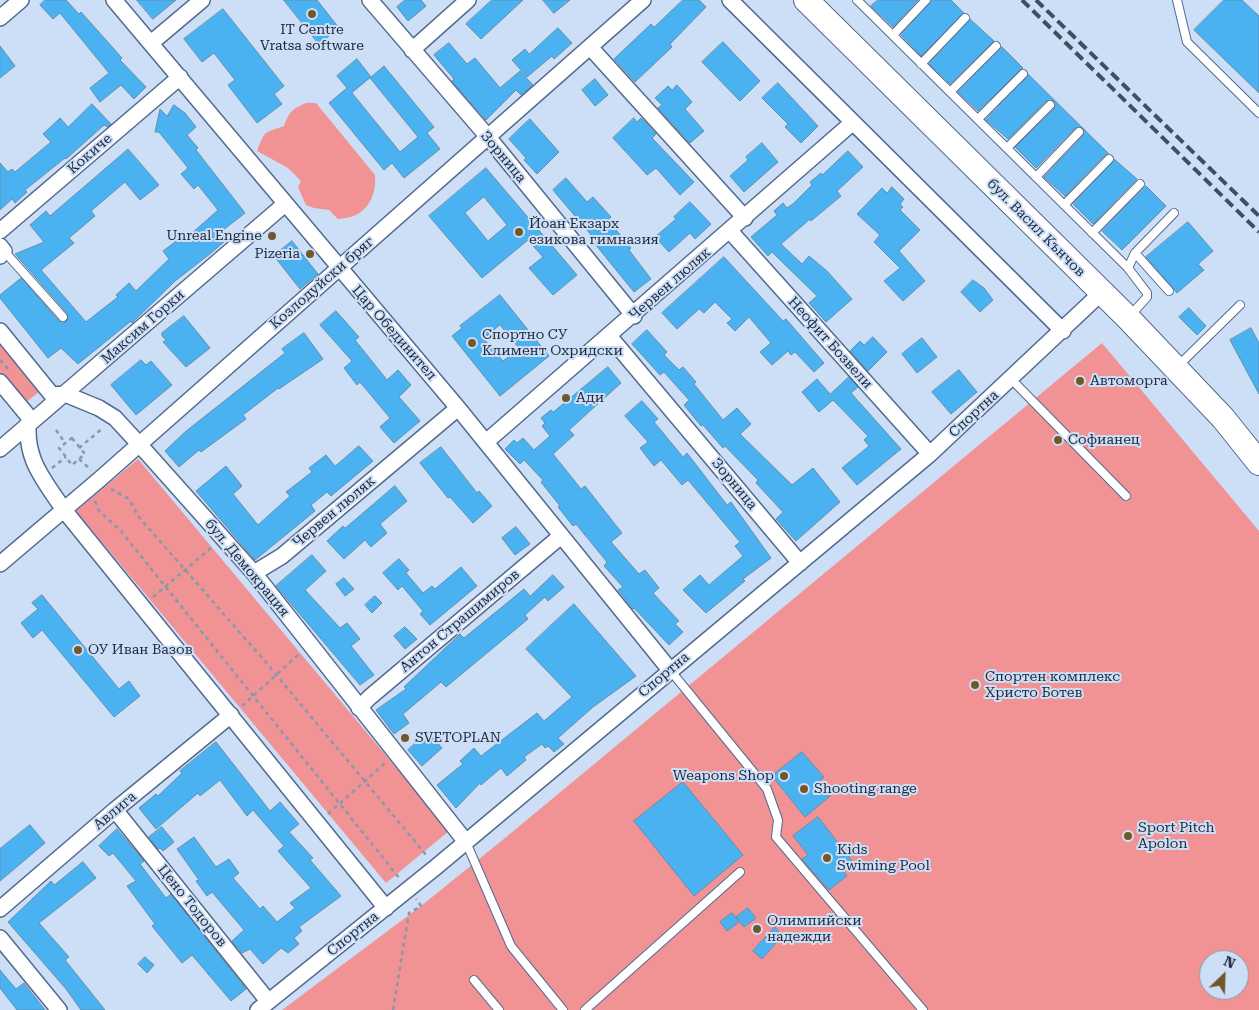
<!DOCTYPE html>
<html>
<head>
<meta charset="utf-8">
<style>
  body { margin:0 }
  #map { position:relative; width:1259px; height:1010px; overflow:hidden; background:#cddef7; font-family:"Roboto Serif",serif }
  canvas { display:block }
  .north { position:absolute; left:1199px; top:950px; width:50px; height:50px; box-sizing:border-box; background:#cddef7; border:1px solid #8796ab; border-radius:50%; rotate:24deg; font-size:14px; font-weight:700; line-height:20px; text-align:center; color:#1f2939 }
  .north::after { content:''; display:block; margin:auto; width:18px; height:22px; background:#715729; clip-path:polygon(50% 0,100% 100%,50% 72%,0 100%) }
</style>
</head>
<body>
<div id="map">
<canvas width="1259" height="1010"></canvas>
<div class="north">N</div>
</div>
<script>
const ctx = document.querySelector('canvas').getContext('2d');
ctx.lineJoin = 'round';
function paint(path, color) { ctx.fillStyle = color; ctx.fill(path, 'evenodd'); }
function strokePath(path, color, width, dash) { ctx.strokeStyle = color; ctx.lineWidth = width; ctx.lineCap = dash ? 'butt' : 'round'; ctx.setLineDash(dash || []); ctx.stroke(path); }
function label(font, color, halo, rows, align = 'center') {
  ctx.font = font + ' "Roboto Serif",serif'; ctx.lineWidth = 4; ctx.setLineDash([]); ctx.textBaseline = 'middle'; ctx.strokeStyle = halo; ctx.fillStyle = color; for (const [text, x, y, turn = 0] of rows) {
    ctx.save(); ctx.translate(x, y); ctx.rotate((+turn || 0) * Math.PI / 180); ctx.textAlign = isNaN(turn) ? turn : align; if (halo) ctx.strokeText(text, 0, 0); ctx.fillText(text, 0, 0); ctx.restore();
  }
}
paint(new Path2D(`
  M306 103H316L375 175C377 200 364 218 338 219L329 210 314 208 306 205 298 187 301 181 288 168 257 151C265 130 264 133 284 126 288 113 293 108 306 103Z
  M1102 343 1259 531V1010H282L421 906 505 838ZM1209 960H1239V990H1209Z
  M0 344 39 392 25 403 0 372Z
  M138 459 449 831 386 883 76 511Z`), '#f19394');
const building = new Path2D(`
  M45 0H66L79 14 81 12 122 58 120 60 146 87 134 99 121 85 100 102 90 88 109 73 60 13 53 19 40 5Z
  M137 0H176L153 19Z
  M284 0H317L339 28 319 44Z
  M405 0H421L426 6 408 21 397 7Z
  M492 0H523L481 39 466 24Z
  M543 0H570L554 13Z
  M683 0H699L706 7 670 44 672 47 635 82 614 59 651 24 654 27Z
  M878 0H918L893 27 871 6Z
  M932 0H951L964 13 921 56 901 35Z
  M1224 0H1242L1259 16V93L1194 30Z
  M223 9 284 86 274 94 282 104 257 123 228 85 235 80 214 53 202 62 184 39Z
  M970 19 994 41 950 84 929 64Z
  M558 28 572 43 554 59 552 56 527 77 512 60 525 49 529 54Z
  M723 42 760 81 740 101 702 62Z
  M449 43 467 64 475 58 500 88 520 71 533 85 521 95 516 90 486 120 452 81 454 79 434 55Z
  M0 46 15 66 0 78Z
  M1002 47 1023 68 978 111 958 92Z
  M357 59 371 77 384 66 434 127 427 133 440 149 404 178 392 163 384 170 329 103 347 88 337 76ZM370 78 418 137 400 152 352 93Z
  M1028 74 1109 154 1105 155 1065 196 1044 177 1083 136V128H1075L1036 168 1015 147 1054 109 1056 104 1054 101H1046L1008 139 986 120Z
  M595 79 608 95 595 106 582 90Z
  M778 83 818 126 801 143 785 127 788 124 762 98Z
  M677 85 692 102 685 109 704 131 690 143 658 108 662 105 655 98 668 86 672 90Z
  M92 104 111 124 108 127 104 125 66 159 65 158 25 190 27 192 15 203 12 199 0 210V163L8 172 12 169 15 172 51 142 43 134 60 118 68 127Z
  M174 105 185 113 196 127 187 135 198 148 196 150 245 213 218 234 225 241 211 253 175 281 132 323 131 321 78 364 61 348 48 358 0 298V295L21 278 59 321 64 323 68 319 67 313 15 254 44 242 30 225 46 211 50 216 128 149 159 185 140 200 125 182 91 211 95 216 69 238 74 243 41 270 86 322 118 297 116 295 129 283 136 291 169 259 163 251 179 239 181 243 218 210 198 185 194 189 181 174 188 168 159 132H155L160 109 167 116Z
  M634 118 637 122 641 118 644 121 656 134 652 138 694 182 680 195 656 168 647 175 613 138Z
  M530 119 559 152 537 174 524 160 526 158 509 139Z
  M762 143 778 162 744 192 730 176 748 160 746 157Z
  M848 151 863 167 837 191 841 196 811 221 810 219 781 244 802 264 809 256 827 271 852 299 826 322 809 303 817 296 772 252 768 256 751 237 777 215 774 211 783 203 787 208 794 203 812 185 810 182 821 173 822 175Z
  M1114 159 1137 179 1093 224 1073 204Z
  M486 168 577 275 553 295 529 268 543 257 528 240 482 278 429 216ZM484 197 507 225 488 241 465 213Z
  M566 178 587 202 593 197 611 217 608 220 631 248 629 250 651 279 634 292 595 244 597 242 553 190Z
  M1146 186 1166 206 1122 250 1102 231Z
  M892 187 904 199 900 204 903 207 900 210 920 230 899 251 925 281 903 301 884 281 900 268 874 242 880 235 857 214 882 188 887 193Z
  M690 202 711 224 695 239 690 233 669 252 655 237 676 219 674 217Z
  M1188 222 1213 251 1198 264 1204 270 1177 293 1146 257Z
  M292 241 318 274 300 289 274 256Z
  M724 257 783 321 786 319 824 363 814 372 795 352 791 355 788 351 772 365 760 352 771 343 749 317 735 331 727 323 732 319 715 302 704 313 699 309 677 329 662 313Z
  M973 280 984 288 993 300 980 312 961 292Z
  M500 295 549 356 500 396 452 336 462 328 460 326ZM500 325 519 348 503 361 484 339Z
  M1189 308 1206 326 1197 335 1179 317Z
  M336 311 359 337 355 340 387 380 398 370 411 385 399 397 420 421 394 443 380 427 390 418 360 382 357 385 344 368 352 361 320 325Z
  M184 316 210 348 186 367 163 342 166 340 162 336V333Z
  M1251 328 1259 343V394L1230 340Z
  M647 330 667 352 664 355 679 370 683 367 696 382 694 384 723 420 737 408 751 424 740 434 792 485 813 468 840 502 796 541 776 519 783 512 756 483 758 480 725 446 723 448 703 425 701 426 684 405 689 400 664 372 660 375 632 344Z
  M304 333 323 359 279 389 278 388 243 415 246 419 201 452 199 450 179 467 165 451 185 432 285 353 282 349Z
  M873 337 887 352 868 371 850 351 860 341 864 345Z
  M922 338 937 357 917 373 902 354Z
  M141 360 146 365 151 361 172 385 136 415 111 385Z
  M608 367 621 383 569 430 574 435 553 454 581 489 585 486 622 533 611 542 639 574 645 570 659 588 653 593 679 621 675 624 683 632 669 645 634 608 633 609 618 590 623 587 604 566 607 562 576 524 573 526 558 507 560 506 541 482 543 480 524 460 520 464 505 449 514 440 517 443 523 438 534 450 550 436 542 426 545 423 541 418 551 410 553 412Z
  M959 370 977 392 951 414 932 392Z
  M849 377 858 387 851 393 901 449 857 485 842 468 869 446 864 440 868 436 833 400 819 412 802 392 817 379 830 394Z
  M642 401 658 419 654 422 683 457 687 453 727 505 731 502 771 558 743 579 745 581 706 613 683 590 700 575 709 585 743 556 735 546 740 542 688 480 682 485 661 460 654 466 640 448 648 442 625 416Z
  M359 446 373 461 331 496 327 492 311 505 315 511 255 560 196 491 226 466 242 486 233 494 258 525 290 496 286 492 312 472 309 468 317 462 326 455 335 466Z
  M441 447 477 493 479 491 492 506 473 523 450 497 448 498 420 463Z
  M395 486 407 501 380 524 387 533 371 547 365 540 344 559 327 541 343 526 345 528Z
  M516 527 530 544 515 555 502 538Z
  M312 555 326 571 305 590 340 628 347 623 360 639 351 646 374 675 360 685 276 586Z
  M399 559 409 570 406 573 423 593 432 586 435 589 461 567 477 586 430 625 420 614 423 611 402 586 398 590 383 573Z
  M553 575 564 587 548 601 545 597 525 615 528 619 446 687 441 682 403 714 409 723 394 734 376 710 406 689 404 687 460 634 464 638 524 589 530 596Z
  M344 578 354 589 345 596 336 584Z
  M42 595 119 689 129 681 140 696 114 717 42 630 33 638 21 623 38 609 32 603Z
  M375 596 382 603 372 613 365 605Z
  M574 604 636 676 593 707 558 738 564 744 554 752 548 746 545 748 542 744 524 757 526 760 507 776 501 768 481 785 480 783 456 808 437 785 463 764 460 761 474 748 481 756 537 713 544 721 572 697 526 649Z
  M405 627 417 639 405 649 394 636Z
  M428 732 442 748 422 766 408 750Z
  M216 742 270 811 280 802 299 824 289 832 313 858 310 860 341 896 299 927 302 931 294 938 299 944 288 953 281 948 263 964 250 949 242 953 232 941 244 930 212 892 207 896 196 881 199 880 177 849 194 837 216 867 229 859 239 873 233 878 260 909 263 906 277 922 295 908 290 903 311 888 278 851 284 846 253 810 247 816 220 780 200 796 198 793 156 829 139 808 156 794 158 796 182 773 180 771Z
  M802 752 824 777 819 782 830 796 805 817 772 776Z
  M683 782 743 855 694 896 634 821Z
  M818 817 853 862 843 871 847 876 829 890 802 859 808 855 793 836Z
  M30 825 45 843 0 881V849Z
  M162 827 174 842 163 851 160 848 158 849 149 837Z
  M117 829 144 861 140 864 166 898 171 894 246 989 231 1001 192 955 182 963 152 926 155 924 127 886 136 881 113 853 109 856 99 846Z
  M83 862 96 878 39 923 69 957 65 960 105 1010H81L66 989 8 922 51 881 54 885Z
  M748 908 756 918 744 927 736 917Z
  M732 913 739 922 727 931 720 922Z
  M775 927 782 936 762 959 753 951Z
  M145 957 154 965 147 973 138 964Z
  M0 970 16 989 24 983 45 1010H17L0 988Z`);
paint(building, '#4ab2f1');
strokePath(building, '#638fad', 1);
const service = new Path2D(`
  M857 0 1128 268 1147 293V297L1129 317
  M1177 0 1187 42 1259 113
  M893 35 926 0
  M921 64 965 18
  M950 92 996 46
  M978 119 1023 74
  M1007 148 1050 105
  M1036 177 1079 132
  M1064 205 1109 159
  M1092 233 1140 184
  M4 251 63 317
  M1135 253 1169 291
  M1128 268 1135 253 1174 213
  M1177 367 1240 305
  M1011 379 1126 496
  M670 670 767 789 778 820 776 837 923 1010
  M466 842 511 946 563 1010
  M474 980 499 1010
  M585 1010 740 872`);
const minor = new Path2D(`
  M114 0 458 408 670 670
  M370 0 488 137 634 316
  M730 0 1063 331
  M0 18 21 0
  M151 43 202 0
  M590 47 745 218
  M412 50 468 0
  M0 231 180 77
  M730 231 930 454
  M0 246 4 251 0 256
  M0 331 52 395 65 394 99 408 115 418 139 444 254 573 466 842
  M610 337 800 563
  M0 382 29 417C23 457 43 479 64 510L386 908
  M486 442 852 123
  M0 449 285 204
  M0 564 100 479 643 0
  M254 573 282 556 458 408
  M359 708 370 697 561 536
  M115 810 268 1001
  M0 909 115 810 231 715
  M0 938 59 1010
  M258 1010 436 867 930 454 1101 293`);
const primary = new Path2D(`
  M806 0 1128 318 1223 418 1259 463`);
strokePath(service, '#526a8f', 10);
strokePath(minor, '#526a8f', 18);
strokePath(primary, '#526a8f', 26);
strokePath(new Path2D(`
  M0 360 9 370
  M56 430 65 443
  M72 438 85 454 72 465 59 448Z
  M79 448 103 428
  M79 459 91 470
  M52 468 66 457
  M111 489 129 499 138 516 263 659 427 856
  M95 501 99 511 120 530 400 879
  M153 597 212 547
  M242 706 299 654
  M328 814 385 763
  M393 1010 409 913 421 906 416 899`), '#8997ad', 2.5, [4, 4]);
strokePath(service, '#fff', 8);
strokePath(minor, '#fff', 15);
strokePath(primary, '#fff', 24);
strokePath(new Path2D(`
  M1022 0 1259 232
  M1036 0 1259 216`), '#424e60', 4, [10, 5]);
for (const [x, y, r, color] of [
  [312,14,5,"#715729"],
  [519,232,5,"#715729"],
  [272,236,5,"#715729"],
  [310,254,5,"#715729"],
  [472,343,5,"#715729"],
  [1080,381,5,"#715729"],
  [566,398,5,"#715729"],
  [1058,440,5,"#715729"],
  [78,650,5,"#715729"],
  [975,685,5,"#715729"],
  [405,738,5,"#715729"],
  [784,776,5,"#715729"],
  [804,789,5,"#715729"],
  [1128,836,5,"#715729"],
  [827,858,5,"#715729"],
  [757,929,5,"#715729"]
]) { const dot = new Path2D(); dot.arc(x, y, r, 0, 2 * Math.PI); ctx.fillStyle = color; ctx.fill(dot); strokePath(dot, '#cddef7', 2); }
label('14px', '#1f2939', '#cddef7', [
  ["IT Centre",312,30,"center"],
  ["Vratsa software",312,46,"center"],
  ["Йоан Екзарх",529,224],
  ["езикова гимназия",529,240],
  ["Unreal Engine",262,236,"right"],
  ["Pizeria",300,254,"right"],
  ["Спортно СУ",482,335],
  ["Климент Охридски",482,351],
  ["Автоморга",1090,381],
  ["Ади",576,398],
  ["Софианец",1068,440],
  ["ОУ Иван Вазов",88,650],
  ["Спортен комплекс",985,677],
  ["Христо Ботев",985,693],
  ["SVETOPLAN",415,738],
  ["Weapons Shop",774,776,"right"],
  ["Shooting range",814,789],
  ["Sport Pitch",1138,828],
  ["Apolon",1138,844],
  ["Kids",837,850],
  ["Swiming Pool",837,866],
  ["Олимпийски",767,921],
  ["надежди",767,937]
], 'left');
label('14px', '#1f2939', '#cddef7', [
  ["Кокиче",90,154,-41],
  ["Зорница",503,157,50],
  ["бул. Васил Кънчов",1036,228,45],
  ["Козлодуйски бряг",322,283,-41],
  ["Червен люляк",670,284,-41],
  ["Максим Горки",143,327,-41],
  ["Цар Обединител",394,333,49],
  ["Неофит Бозвели",830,343,48],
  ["Спортна",974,414,-43],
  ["Зорница",734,484,50],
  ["Червен люляк",334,512,-40],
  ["бул. Демокрация",247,568,50],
  ["Антон Страшимиров",460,621,-40],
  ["Спортна",664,675,-40],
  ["Авлига",115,811,-40],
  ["Цено Тодоров",192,906,51],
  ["Спортна",353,934,-39]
]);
</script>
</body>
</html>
